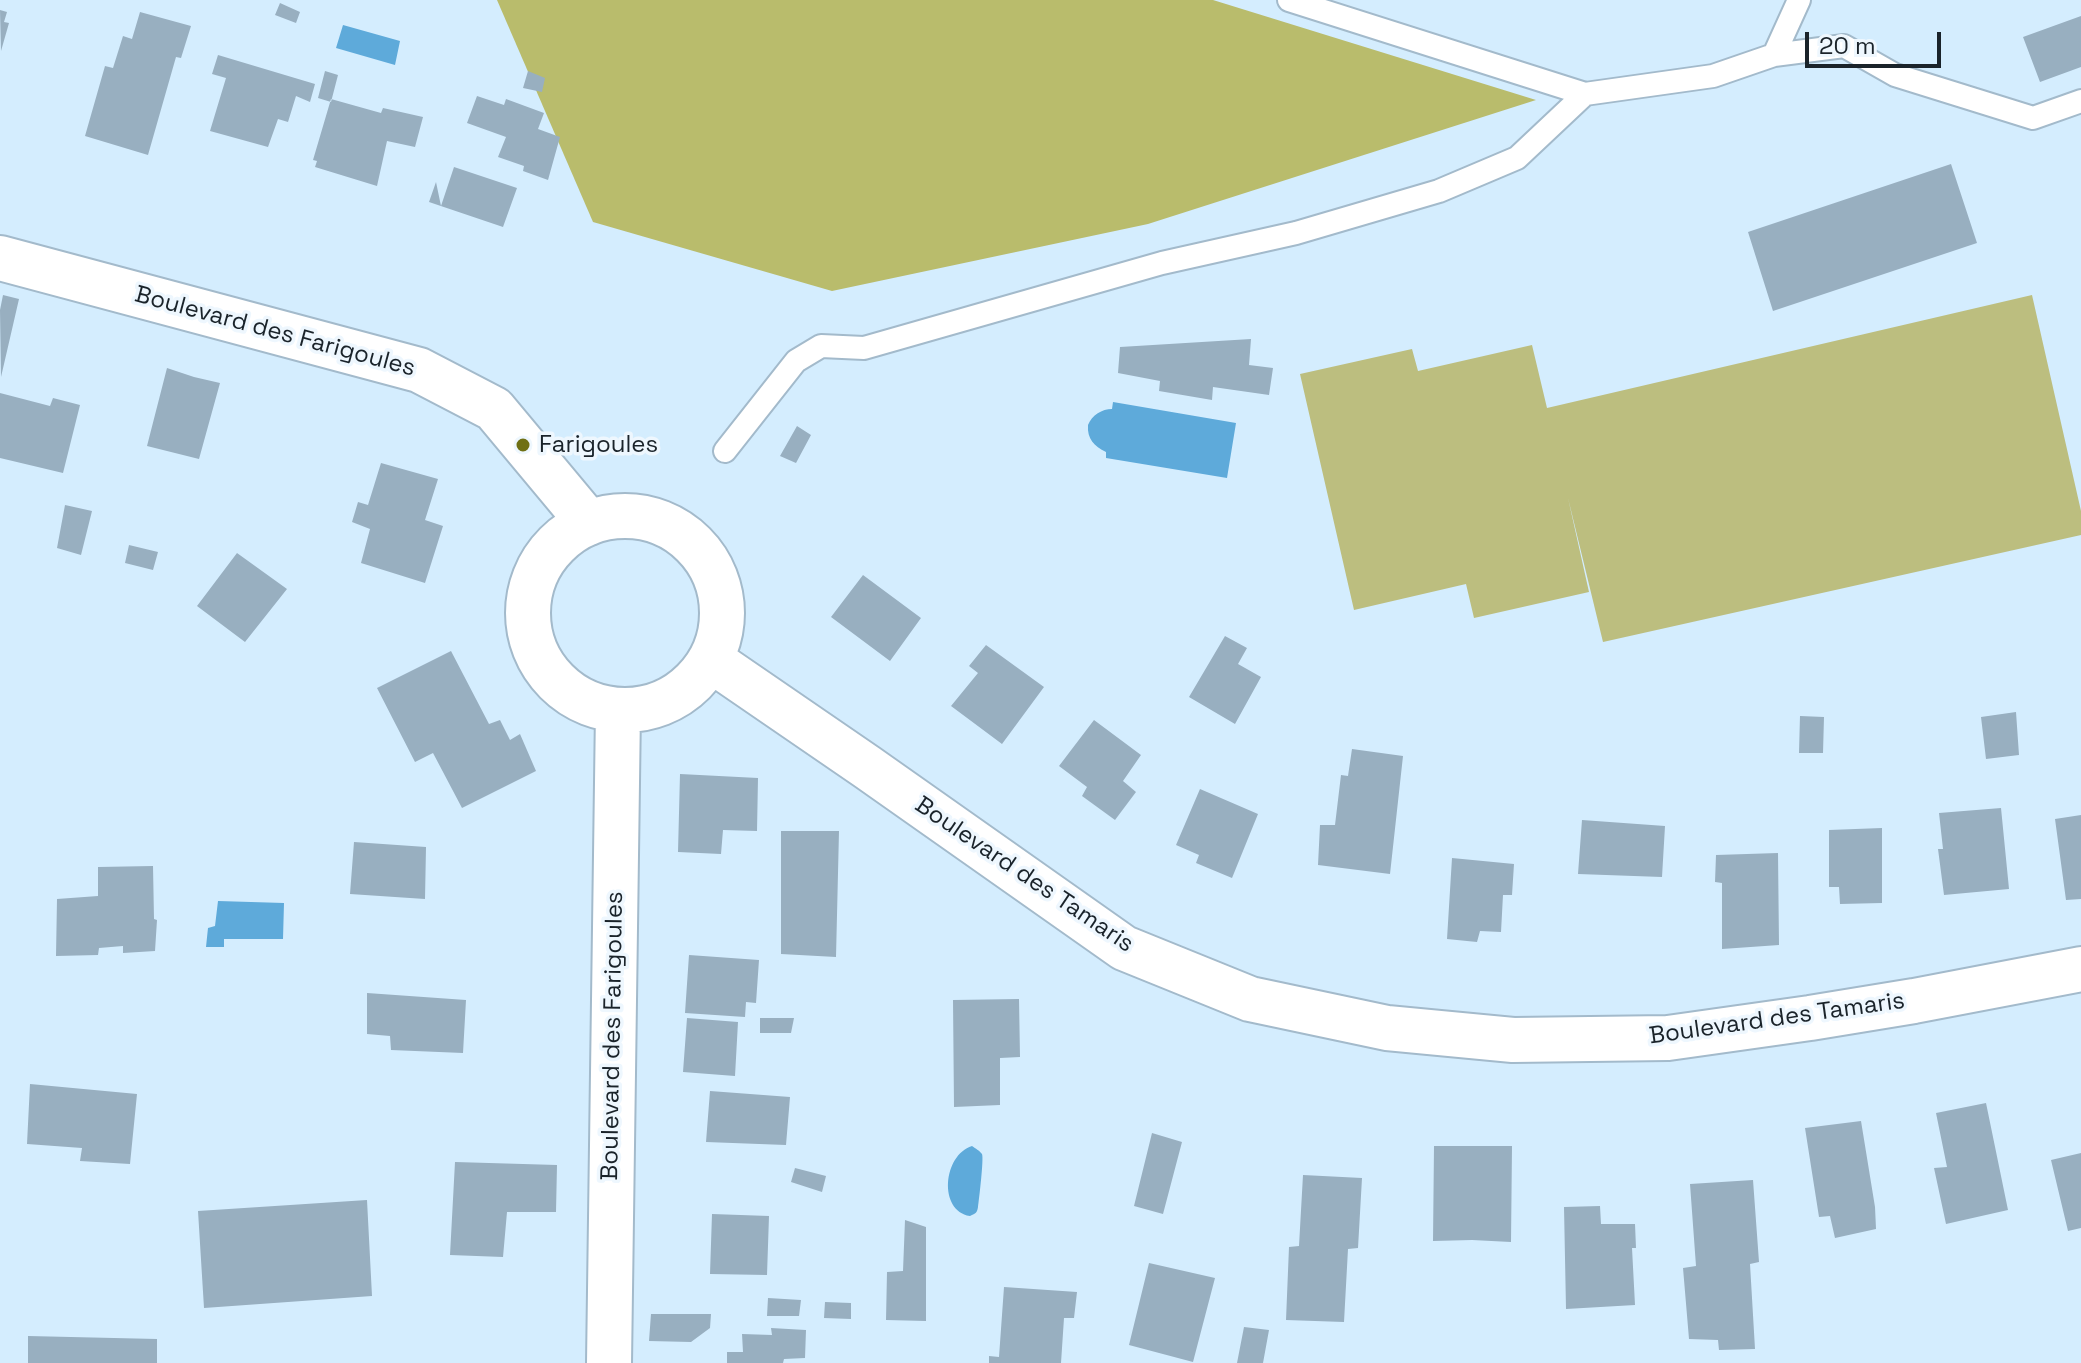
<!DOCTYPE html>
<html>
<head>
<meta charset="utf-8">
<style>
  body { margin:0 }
  #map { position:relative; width:2081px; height:1363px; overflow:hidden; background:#d4edfe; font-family:"Space Grotesk",sans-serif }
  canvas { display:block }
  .scale { position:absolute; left:1805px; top:32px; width:136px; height:36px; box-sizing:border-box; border:4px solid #1a232a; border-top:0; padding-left:10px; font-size:24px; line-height:28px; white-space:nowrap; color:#1a232a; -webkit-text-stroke:6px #eef7fe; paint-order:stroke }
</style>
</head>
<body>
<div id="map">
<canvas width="2081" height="1363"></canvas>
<div class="scale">20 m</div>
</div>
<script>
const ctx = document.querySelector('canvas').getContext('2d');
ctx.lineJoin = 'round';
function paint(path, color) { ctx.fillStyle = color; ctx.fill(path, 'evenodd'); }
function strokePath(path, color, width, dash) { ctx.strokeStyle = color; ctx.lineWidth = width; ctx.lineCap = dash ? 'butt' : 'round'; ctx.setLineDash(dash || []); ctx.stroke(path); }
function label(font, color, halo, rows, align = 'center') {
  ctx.font = font + ' "Space Grotesk",sans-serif'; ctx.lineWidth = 7; ctx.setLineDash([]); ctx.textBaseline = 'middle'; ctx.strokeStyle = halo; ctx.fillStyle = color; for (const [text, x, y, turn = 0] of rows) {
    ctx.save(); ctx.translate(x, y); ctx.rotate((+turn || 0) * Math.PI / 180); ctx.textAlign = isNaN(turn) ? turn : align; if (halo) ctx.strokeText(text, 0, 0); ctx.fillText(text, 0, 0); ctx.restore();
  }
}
paint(new Path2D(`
  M2032 295 2081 511V535L1603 642 1568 498 1589 592 1474 618 1466 584 1354 610 1300 374 1412 349 1418 371 1532 345 1547 408Z`), '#bcbe7f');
paint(new Path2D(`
  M497 0H1213L1536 100 1148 224 832 291 593 222Z`), '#b9bc6c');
paint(new Path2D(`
  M343 25 400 41 395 65 336 48Z
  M1113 402 1236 423 1227 478 1106 458V452C1094 446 1087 439 1088 425 1092 415 1102 409 1112 409Z
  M218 901 284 903 283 939H224V947H206L208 928 215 926Z
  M972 1146C976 1149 979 1150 982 1154 984 1158 979 1200 978 1207 977 1213 976 1213 970 1216 938 1211 943 1155 972 1146Z`), '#5eaada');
paint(new Path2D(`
  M280 3 300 12 296 23 275 15Z
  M0 10 7 12 4 22 9 23 1 51Z
  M140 12 191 26 181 58 176 57 148 155 85 136 105 66 113 68 123 36 132 39Z
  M2081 16V67L2040 82 2023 37Z
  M218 55 315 84 310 102 296 96 288 122 278 119 268 147 210 131 226 78 212 74Z
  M325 71 338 75 331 102 318 98Z
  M528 71 545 78 542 92 523 88Z
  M477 96 504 105 506 99 544 113 538 129 560 137 548 180 523 171 524 166 498 157 506 137 467 123Z
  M331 99 381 113 383 108 423 117 415 147 387 141 377 186 315 167 317 161 313 160Z
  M1951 164 1977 243 1773 311 1748 232Z
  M454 167 517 188 503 227 429 202 436 182 441 206Z
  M3 295 19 299 1 377 0 310Z
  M1251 339 1249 365 1273 368 1269 395 1213 387 1212 400 1159 391 1160 381 1118 373 1120 347Z
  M167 368 194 377 220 383 199 459 147 446Z
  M0 393 50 406 53 398 80 405 63 473 0 458Z
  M797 426 811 435 796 463 780 456Z
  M381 463 438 479 425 520 443 526 425 583 361 563 370 529 352 522 358 502 368 505Z
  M65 505 92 511 81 555 57 548Z
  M129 545 158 552 153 570 125 563Z
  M237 553 287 589 245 642 197 606Z
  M863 575 921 618 890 661 831 617Z
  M1225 636 1247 648 1238 664 1261 677 1235 724 1189 697Z
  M986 645 1044 687 1002 744 951 706 978 673 969 666Z
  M451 651 489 724 500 720 510 740 520 734 536 771 462 808 433 753 415 762 377 688Z
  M2016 712 2019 755 1986 759 1981 717Z
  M1800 716 1824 717 1823 753H1799Z
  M1094 720 1141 755 1123 781 1136 792 1115 820 1082 796 1087 787 1059 766Z
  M1352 749 1403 756 1390 874 1318 865 1320 825H1335L1341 775 1348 776Z
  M680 774 758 778 757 831 723 830 721 854 678 852Z
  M1200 789 1258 814 1232 878 1196 863 1199 855 1176 845Z
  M2001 808 2009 889 1944 895 1938 849H1943L1939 813Z
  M2081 815V899L2066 900 2055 819Z
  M1582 820 1665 826 1662 877 1578 874Z
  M1882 828V903L1840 904 1839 887H1829V830Z
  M781 831H839L836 957 781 954Z
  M354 842 426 847 425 899 350 894Z
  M1778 853 1779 945 1722 949V883L1715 882 1716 855Z
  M1452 858 1514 864 1512 895H1503L1501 932 1480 931 1477 942 1447 939Z
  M153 866 154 919 157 920 155 951 123 953V946L99 948 98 955 56 956 57 899 98 896V867Z
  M689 955 759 960 756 1003 746 1002 745 1017 685 1013Z
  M367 993 466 1000 463 1053 391 1050 390 1036 367 1034Z
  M1019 999 1020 1057 1000 1058V1105L954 1107 953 1000Z
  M687 1018 738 1022 735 1076 683 1072Z
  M760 1018H794L791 1033H760Z
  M30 1084 137 1094 130 1164 80 1161 82 1148 27 1144Z
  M710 1091 790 1097 786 1145 706 1142Z
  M1986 1103 2008 1210 1946 1224 1934 1168 1947 1167 1936 1113Z
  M1861 1121 1875 1207 1876 1229 1835 1238 1830 1216 1819 1217 1805 1128Z
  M1152 1133 1182 1142 1163 1214 1134 1206Z
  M1434 1146H1512L1511 1242 1472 1240 1433 1241Z
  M2081 1153V1228L2068 1231 2051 1160Z
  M455 1162 557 1165 556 1212H507L503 1257 450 1255Z
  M795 1168 826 1176 822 1192 791 1182Z
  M1303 1175 1362 1178 1358 1248 1348 1249 1344 1322 1286 1320 1289 1247 1299 1246Z
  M1753 1180 1759 1262 1750 1264 1755 1349 1719 1350 1718 1340 1689 1339 1683 1268 1696 1266 1690 1184Z
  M367 1200 372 1296 204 1308 198 1211Z
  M1600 1206 1601 1224H1635L1636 1248H1632L1635 1305 1566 1309 1564 1207Z
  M712 1214 769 1216 767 1275 710 1274Z
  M905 1220 926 1227V1321L886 1320 887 1272 903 1271Z
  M1149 1263 1215 1278 1193 1362 1129 1345Z
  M1004 1287 1077 1292 1074 1318H1064L1061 1363H989V1356L999 1357Z
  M768 1298 801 1300 799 1316H767Z
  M825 1302 851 1303V1319L824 1318Z
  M651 1314H711L710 1328 691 1342 649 1341Z
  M1244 1327 1269 1330 1263 1363H1237Z
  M771 1328 806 1330 805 1358 784 1359 783 1363H727V1352H743L742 1334 772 1335Z
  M28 1336 157 1339V1363H28Z`), '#98afc0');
const service = new Path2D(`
  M1289 0 1585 94 1713 76 1774 55 1844 46 1895 75 2033 118 2081 101
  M1774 55 1799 0
  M725 451 796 361 821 346 864 348 1162 263 1296 233 1439 191 1517 158 1585 94`);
const minor = new Path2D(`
  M0 258 419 370 494 409 589 523
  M528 613a97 97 0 1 1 194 0a97 97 0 1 1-194 0Z
  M711 660 867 767 1124 948 1250 999 1387 1028 1513 1040 1668 1038 1810 1018 1914 1001 2081 969
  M609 1363 618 710`);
strokePath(service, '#a3bacb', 26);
strokePath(minor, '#a3bacb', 48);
strokePath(service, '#fff', 22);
strokePath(minor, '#fff', 44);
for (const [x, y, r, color] of [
  [523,445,8,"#6f7014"]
]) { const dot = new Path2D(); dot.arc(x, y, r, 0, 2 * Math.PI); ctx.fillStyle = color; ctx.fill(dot); strokePath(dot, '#eef7fe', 3); }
label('24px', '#1a232a', '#eef7fe', [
  ["Boulevard des Farigoules",275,332,15],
  ["Boulevard des Tamaris",1024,875,34],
  ["Boulevard des Tamaris",1777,1019,-8],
  ["Boulevard des Farigoules",613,1036,-89]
]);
label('24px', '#1a232a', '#eef7fe', [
  ["Farigoules",539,445]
], 'left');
</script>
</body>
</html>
